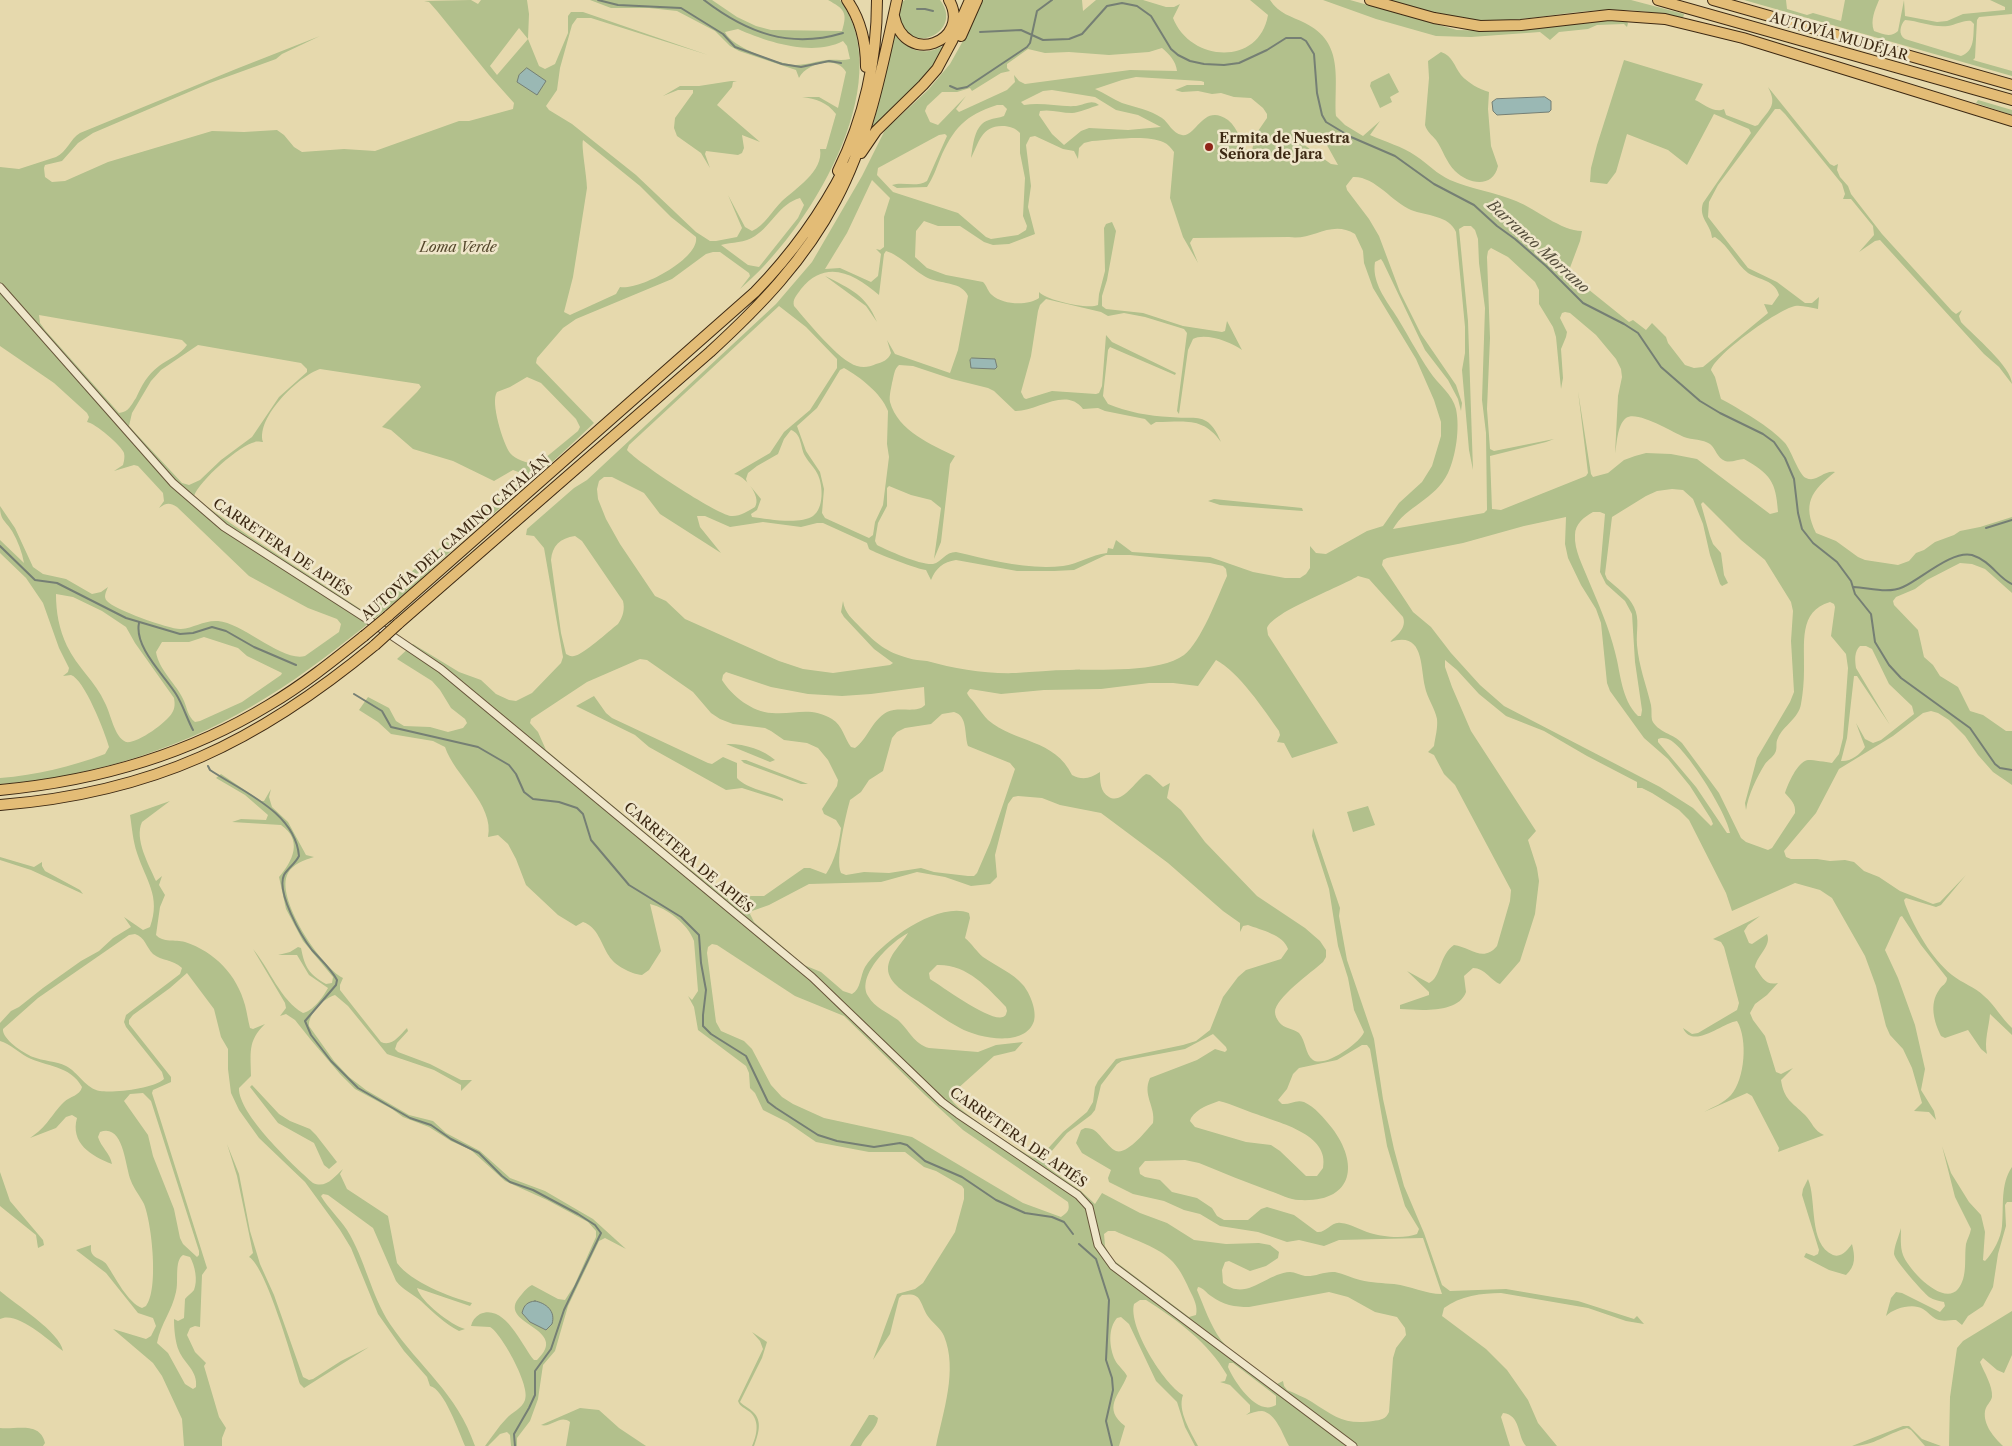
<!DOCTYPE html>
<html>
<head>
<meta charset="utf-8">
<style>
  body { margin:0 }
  canvas { display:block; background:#e6d9ad }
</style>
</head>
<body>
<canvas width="2012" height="1446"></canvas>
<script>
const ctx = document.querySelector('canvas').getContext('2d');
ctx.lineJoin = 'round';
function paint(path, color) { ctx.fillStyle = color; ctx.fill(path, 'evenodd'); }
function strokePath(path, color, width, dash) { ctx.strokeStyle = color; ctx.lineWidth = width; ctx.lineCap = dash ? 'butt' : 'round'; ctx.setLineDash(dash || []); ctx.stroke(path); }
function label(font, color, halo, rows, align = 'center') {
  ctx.font = font + ' "Libre Caslon Text",serif'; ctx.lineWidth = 5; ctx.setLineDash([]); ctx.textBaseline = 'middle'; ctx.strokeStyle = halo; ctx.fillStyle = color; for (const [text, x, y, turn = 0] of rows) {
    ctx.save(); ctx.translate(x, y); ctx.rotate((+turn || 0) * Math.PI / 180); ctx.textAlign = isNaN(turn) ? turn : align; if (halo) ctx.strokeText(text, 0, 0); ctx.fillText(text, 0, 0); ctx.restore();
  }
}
paint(new Path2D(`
  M471 0 478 4 481 0H527L529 14 528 39 539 66 545 69 555 64 568 33V16L571 12H583L708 55 591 18H577L572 25 560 68 557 90 546 106 549 110 572 124 636 175 696 232 710 241H716L737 237 742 228 728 195 745 227 752 231C765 225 772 211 782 201 795 189 824 171 820 149H826L836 114C827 102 816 99 802 97H819L838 108 846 72C837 55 806 63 799 78L796 70 739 51 730 46 715 31 677 11 649 8H611L590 0H712L737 17 756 26 771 30 842 31C848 12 844 9 828 0H840C901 84 806 234 740 289L750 276 749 273 720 252H713L706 254 672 279 576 319 563 328 537 358 536 363 594 423C551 465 504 504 459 544 431 569 404 596 374 619 340 646 305 674 267 697 190 746 91 778 0 784V778C37 775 70 767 105 754L109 747C105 732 84 679 71 675L63 676 68 672 69 668 59 648 43 603 26 578 0 553V540L24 563C22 552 18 541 12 531 5 520 0 520 0 506L15 528 33 567 43 574 66 579 92 594 101 592 108 587C106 592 103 597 107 601 113 609 171 630 181 629 194 628 204 620 218 621 243 623 282 662 305 656L339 632 341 624 337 619 308 608 249 576 177 507C169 502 166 503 159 508L164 501 163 493 138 466 134 465 114 471 123 465C124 461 125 457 124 453 121 445 95 423 87 422L89 417 87 413 54 383 0 346V167L19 169 56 157C67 152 70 139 80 133L236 69 320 36 282 54 276 59 210 83 93 133 78 143 62 161 45 165 44 168 45 177 52 182 65 181 108 162 212 131 244 132 277 130 284 135 294 147 302 152 344 149 375 151 459 121H469L513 109 514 103 489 75 437 11 429 2 424 1ZM519 28 528 39 497 75 490 66ZM738 29C767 42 813 57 843 41L847 46 850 59C842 61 834 59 827 60 817 61 806 65 796 65 779 64 732 48 725 32ZM583 140 640 186 671 217 696 237C700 259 638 291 620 287L616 294 570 315 564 312 573 277 587 188C587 177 581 146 583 140ZM800 198 804 205 798 218 759 267 748 265 721 245C732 242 745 243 755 236 772 225 779 204 800 198ZM39 315 182 340 187 345C180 355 168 359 159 366 147 375 142 385 136 398 131 405 129 412 119 413L45 330 40 323ZM198 345 301 363 307 369V372L279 397 252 437 221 460 200 480 189 485 182 483 129 426 132 413 151 381 161 370ZM320 369 419 384 421 387 417 392 382 427 391 430 413 449 453 461 494 481 513 470 521 473 519 482 387 592C381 599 373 613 362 610L249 536 210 509 194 496C199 481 240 445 255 442 256 441 262 442 263 442 256 417 299 376 320 369ZM527 377 541 383 576 419 580 427 578 431 539 463C531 465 516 460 510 453 503 443 490 402 497 392L510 387ZM56 594 73 597 102 611 126 627 135 643 174 698C175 704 175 708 172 713 166 723 137 744 126 742 114 737 111 714 105 703 95 681 77 667 67 646 59 629 56 612 56 594ZM204 637 238 648 247 656 282 673 281 675 242 702 200 721 195 722C188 717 187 708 184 701 177 684 159 671 156 652L162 642H189Z
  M905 0H940C965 32 908 58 899 18 898 10 899 4 905 0Z
  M981 0H1082L1083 11 1096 0H1143L1166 7H1174L1180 4 1173 18C1190 62 1259 67 1268 15L1250 0H1270C1279 14 1291 16 1305 23 1345 43 1334 79 1336 116L1345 125 1363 136 1380 121 1370 135C1385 142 1402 146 1416 156 1428 164 1437 174 1450 180 1470 189 1495 192 1516 201 1536 209 1561 231 1582 231L1580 241 1568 273 1629 322 1633 320 1646 330 1652 323 1666 337 1668 343 1685 365 1694 368 1703 367 1768 313 1764 304 1772 305 1779 295C1775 280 1759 280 1748 273 1736 264 1730 247 1715 237L1712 238C1711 224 1698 218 1703 203L1751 133 1749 129 1714 114 1687 165 1668 150 1627 134 1616 172 1607 184 1590 182 1591 168 1597 145 1624 60 1703 84 1695 100C1704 104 1715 114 1724 109L1726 115 1755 126 1758 125C1769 109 1778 106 1768 87L1830 164 1834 166 1838 164 1837 170 1840 177 1848 186 1851 194 1882 234 1952 311 1956 314 1962 310 1959 316 1961 322C1973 335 2012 367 2012 384L1999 367 1984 354 1880 240 1875 241 1859 252 1874 235 1873 226 1851 199H1843L1845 194 1842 184 1785 114 1780 109H1775L1718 185 1709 202 1708 217 1748 268 1777 282 1805 303H1812L1819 297 1818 309C1811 308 1802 305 1795 306 1777 310 1716 354 1711 370L1715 377 1721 399C1738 408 1772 428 1785 443 1791 450 1799 475 1806 478 1817 483 1823 470 1835 472 1811 491 1802 504 1816 533L1836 541 1858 557 1865 560 1898 565 1909 561 1916 553 1924 550 1935 542 1954 535 1960 531 1980 527 2012 517V593L1985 569 1972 564 1960 563 1927 580 1915 589 1896 597 1893 601 1894 605 1918 630 1924 657 1933 665 1940 676 1958 687 1970 711 1983 715 2006 731H2012V785L1993 772 1978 755 1965 736 1949 720 1938 713 1931 711 1923 713 1893 736 1839 769 1816 813 1784 851 1786 857 1791 859H1817L1830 861 1845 860 1854 862 1864 871 1879 877 1900 891 1933 904 1940 902 1966 875 1941 905 1936 907 1906 898 1904 900 1905 904C1915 929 1931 958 1952 975 1962 983 1975 987 1984 996 1995 1005 2001 1018 2012 1028V1035L1990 1014C1989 1027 1984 1041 1987 1054L1981 1049 1968 1030 1945 1038 1941 1036C1934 1022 1929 1004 1939 990 1942 985 1947 984 1947 978L1921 945 1902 916 1900 917 1885 950 1898 978 1915 1025 1925 1069 1921 1090 1934 1111 1936 1120 1929 1112 1914 1111 1922 1103 1912 1068 1903 1049 1890 1035 1886 1026 1876 986 1865 956 1832 898 1820 890 1795 883 1732 911 1726 893 1689 820 1679 810 1652 793 1642 788H1637V782L1587 756 1544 731 1506 716 1479 694 1457 670 1445 660V667L1452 687 1471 731 1536 831 1528 840 1537 868 1539 881 1535 914 1520 961 1500 984C1490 980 1485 968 1473 968L1464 976 1466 992C1458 1014 1420 1010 1400 1009V1005L1429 995V992L1407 971 1429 983C1441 978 1439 955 1454 945 1470 947 1483 963 1497 946L1510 901 1511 890 1455 785 1444 774 1434 755 1428 752 1434 746C1435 738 1438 728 1437 719 1435 708 1427 698 1425 687 1420 665 1424 631 1390 642 1397 635 1407 628 1403 617L1369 579 1358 576C1339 588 1274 611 1267 628L1268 635 1338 743 1292 758 1284 743 1277 742 1280 735 1279 731C1265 711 1238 671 1216 660L1198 686 1173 683H1149L1101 689 1044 690 1001 694 970 689 967 693C969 698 973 700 976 705 980 710 984 716 988 720 1015 743 1055 739 1072 775 1083 781 1091 778 1100 772 1100 781 1100 792 1109 797 1122 805 1136 780 1146 774L1150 775 1163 787 1170 783 1167 798 1181 810 1205 842 1257 896 1305 928 1320 941 1326 950V957L1323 962C1312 972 1275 998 1275 1012 1275 1016 1277 1019 1279 1022 1284 1029 1293 1028 1299 1033 1306 1041 1305 1054 1313 1060 1325 1068 1360 1043 1364 1032L1354 1010 1348 978 1338 946 1329 889 1312 836 1313 828 1340 908 1339 916 1347 960 1374 1039 1383 1099 1394 1149 1404 1186 1424 1233 1442 1285 1450 1291 1506 1289 1553 1297 1578 1301 1634 1319 1637 1316 1644 1324 1626 1321 1588 1308 1501 1293C1482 1293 1460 1296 1444 1308L1442 1316 1486 1349 1507 1370 1528 1400 1538 1423 1557 1446H1526C1517 1436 1521 1415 1503 1413L1501 1417 1510 1446H1289C1283 1435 1276 1413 1262 1411 1257 1411 1251 1413 1246 1415L1250 1412V1405L1230 1385 1220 1382 1225 1381 1227 1375C1208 1342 1177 1320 1146 1300H1140L1134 1304C1128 1327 1164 1384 1183 1395 1177 1411 1191 1432 1198 1446H1195L1185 1427 1177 1402 1156 1381 1129 1324 1121 1317 1117 1318C1108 1328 1109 1347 1115 1360 1118 1366 1124 1370 1127 1376 1119 1396 1102 1408 1125 1426L1119 1446H936C943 1412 958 1370 944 1336 941 1328 932 1323 927 1315 919 1300 921 1292 902 1295L899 1298 890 1334 873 1360 897 1294 915 1289 923 1283 955 1232 964 1199V1189L962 1186 936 1171 924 1167 905 1152H869L816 1142 787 1122 763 1110 755 1093 750 1088 749 1073 746 1066 698 1030 694 1007 688 996 692 1000 698 991 694 941C688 924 667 908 650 904L661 951 649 970 642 975C631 974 614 965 609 956 601 944 598 927 583 922L576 926 558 915 526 885 516 859 508 844 498 835 488 837C495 805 454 775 445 747L433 741 391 734 378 722 359 710 368 697 389 708 396 721 404 726 430 727 448 732 463 728 467 723 465 719 451 708 440 690 432 681 397 659 413 644 459 672 481 680 496 694 509 700 516 701 532 693 561 663 563 657 544 548 534 536 526 535 527 529 574 488 587 480 776 304 812 262 862 176 885 130 928 90 950 64 964 39ZM1162 48C1169 54 1176 61 1177 71L1130 70 1025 84 1019 81 1014 75 1015 82 1007 90 959 112 956 109 966 96 938 125 930 122 925 111 927 106 942 92H957L970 88 972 91 1001 73 1010 71 1007 68V64L1028 49 1045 53 1069 52 1109 55 1149 52ZM1136 77 1201 81 1204 82V85H1187L1175 90 1182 92 1198 91 1212 94 1221 93 1234 97 1251 98 1263 108 1267 114V118L1256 134 1252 150 1248 152C1240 142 1239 129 1228 120 1203 102 1196 138 1182 135 1172 133 1169 123 1162 118 1150 110 1135 107 1122 103 1113 99 1104 93 1095 89L1122 80ZM1052 90 1095 97 1116 110 1138 115 1161 127 1128 130 1089 128 1081 131 1064 145 1052 134 1039 115 1040 111C1051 109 1061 113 1072 113 1078 113 1092 107 1099 105 1091 99 1085 105 1076 106 1058 107 1042 102 1024 105L1021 102 1043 91ZM997 105H1003L1007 109 1004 116C999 118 994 118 989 120 974 124 973 146 971 158 979 143 981 126 1002 126 1010 126 1015 128 1020 133V153L1025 178 1023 216 1027 226 1026 230 1018 235 991 239 986 237 958 213 893 192 877 175 878 168 939 135 945 134 947 136 927 181C915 188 903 181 892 185L897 188 927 187C933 178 936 169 940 159 953 129 965 115 997 105ZM1035 136 1063 149 1074 151 1078 159 1079 148 1084 143 1092 141C1111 140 1146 134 1163 142 1168 144 1171 148 1174 152L1170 198 1183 237 1198 263 1190 243 1193 238 1289 237C1313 241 1331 219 1355 234L1363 251 1364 263 1373 288 1416 359 1434 400 1441 422V436L1432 466 1422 482 1399 503 1383 526 1367 531 1326 554 1316 553 1310 546V568L1306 574 1300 578H1285L1253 572 1210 557 1132 552 1116 540 1113 549 1108 548 1107 553C1091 555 1078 564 1063 566 1027 570 991 560 956 552 945 552 942 562 933 564 920 565 889 551 877 545L875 541 878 523 887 506V488L889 486 911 495 931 500 941 508 934 559 941 542 950 464 955 456C932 445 898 431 890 402 889 396 891 389 892 383 894 376 894 369 899 365L913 366 952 379 988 388 994 391 1015 411C1036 412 1066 386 1083 409L1098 408 1105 411 1145 419 1151 425 1156 422C1184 422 1203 416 1221 442 1208 410 1196 420 1170 417 1149 416 1127 412 1108 404L1103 396 1108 350 1110 347 1175 375 1176 373 1112 342 1106 335 1102 386 1099 393 1096 394 1052 391 1026 399 1024 398 1021 392 1031 356 1038 311 1040 305 1046 299 1101 312 1108 316 1124 313 1145 317 1184 329 1187 333 1177 411 1179 414 1188 350 1193 339C1205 332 1232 342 1242 350L1227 321 1225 331 1222 332 1183 326 1143 313 1106 309 1102 306V296L1107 280 1116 231 1112 222 1106 224 1104 228 1105 271 1099 294 1098 305C1088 310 1046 300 1039 292V298C1028 306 1003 305 992 295 988 292 987 286 983 282L946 275 927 268 915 257 916 231 924 221 938 226H960L984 242 993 245 1009 244 1035 234 1028 207 1031 186 1026 145 1030 137ZM1323 138 1338 165 1331 164 1303 144ZM1353 177C1375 176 1392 202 1411 210 1426 216 1449 215 1456 232L1465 327V353L1462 370 1469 450 1473 470 1468 321 1459 229 1464 226H1471L1475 230 1478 239 1479 263 1485 308 1482 400 1486 433 1487 510 1484 513 1393 529C1406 506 1435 500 1448 473 1456 456 1460 428 1456 409 1453 395 1438 384 1430 372 1417 353 1406 331 1393 311 1383 296 1372 280 1375 262L1381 259 1383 262 1425 350 1448 380 1458 399 1461 411 1462 403 1456 385 1421 334 1400 292 1379 236 1369 219 1347 190 1346 186ZM872 180 890 198 884 217V247L880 250 876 249 881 254 878 276 871 282 840 268 825 269 847 233ZM1491 248 1508 257 1535 282 1539 290V304L1553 327 1556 337 1561 389 1563 378 1561 349 1566 337 1567 332 1560 318 1562 313 1565 312 1570 313 1596 335 1616 359 1621 369 1622 377 1618 396 1615 454C1617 444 1617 425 1626 418 1637 410 1672 432 1684 437 1692 440 1703 439 1710 444 1716 449 1717 458 1725 461 1732 463 1738 459 1744 459 1770 474 1776 481 1778 512L1770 514 1766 511 1697 459 1671 454 1646 453 1635 456 1624 460 1608 473 1593 477 1591 474 1578 391 1588 473 1586 476 1501 510 1492 509 1490 456 1546 442 1554 439 1494 451 1490 449 1487 409 1490 338 1487 257 1488 251ZM886 251C900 255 916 273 930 279 943 284 962 282 968 296L958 350 950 373 895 354 887 340 891 353C888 360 883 362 876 364 870 367 863 368 857 366 839 361 807 321 794 306 792 299 797 295 801 289 826 258 855 274 879 295L884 254ZM779 306 806 327 837 359V368L810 410 784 432 770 453 734 474C744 475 762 496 755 507 748 511 739 517 731 516 716 514 637 462 627 450L629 445ZM844 368C860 377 881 393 888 411L887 444 889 457 883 505 875 522 873 535 869 538 825 518 822 513 824 489 820 472 806 451 797 426 817 408 840 370ZM791 430C802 434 800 447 805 456 809 463 815 468 818 475 823 486 824 508 813 516 800 525 767 519 752 517L751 514 757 510 761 499 747 482 746 479 748 473 757 466 778 454 784 439ZM604 477H612L644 493 660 514 721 553 700 527 697 516H705L730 527 763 522 801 527 817 523H823L867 543 869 549C875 553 920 570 926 570L931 580C936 568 943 562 956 560L1017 571H1054L1074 570 1106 555H1130L1210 563 1223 566 1226 569 1227 576C1218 596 1201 642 1184 655 1160 673 1099 669 1069 670 1051 670 1034 672 1016 673 986 674 955 669 927 661 920 660 914 660 908 658 886 652 876 643 861 628 852 618 845 614 843 601L841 612 844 617 874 649 893 663 890 665 833 673 803 669 779 661 685 619 666 601 655 596 620 544 606 519 598 499 597 489 599 481ZM1672 489 1683 490 1693 499 1703 524 1710 555 1720 584 1722 586 1728 583 1724 575 1721 553 1713 544 1710 536 1701 504 1703 502 1741 540 1765 560 1791 602 1793 611 1791 641 1794 692 1790 702 1757 758 1745 803 1746 810C1748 795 1757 777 1765 764 1768 760 1773 757 1775 753 1778 748 1775 743 1778 738 1783 726 1799 718 1801 704 1803 693 1804 681 1804 670 1805 644 1798 611 1830 602L1834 604 1835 607 1831 636 1846 654 1848 668 1843 738 1839 754 1832 763C1825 762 1815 760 1808 760 1797 762 1788 784 1785 793 1791 800 1796 804 1795 813L1772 848 1768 850 1746 842 1741 838 1719 793 1682 743C1674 734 1657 732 1652 720 1651 716 1652 710 1651 705 1646 684 1639 667 1637 645 1636 631 1640 619 1634 607 1629 596 1616 587 1607 579L1605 574 1612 517 1646 496 1657 491ZM1593 512H1600L1605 514 1600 572 1606 584 1625 601 1632 614 1635 662 1642 710 1641 716H1638C1621 699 1621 674 1615 652 1609 627 1598 603 1588 579 1583 566 1574 550 1575 535 1575 524 1584 517 1593 512ZM1566 517 1565 544 1568 558 1581 585 1596 609 1601 623 1607 683 1610 691 1644 738 1668 759 1690 786 1711 819 1713 824 1711 826 1693 808 1660 787 1504 706 1480 685 1451 653 1431 627 1413 612 1382 565 1383 560 1387 558 1463 543 1524 526ZM575 536 582 541 623 601C625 609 623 617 618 624 609 631 583 655 574 656 570 657 569 655 566 654L561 633 551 560C552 546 560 538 575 536ZM1860 646H1866L1872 649 1889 684 1912 706 1914 714 1881 740 1873 743 1865 739 1856 723 1865 747C1860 755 1850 762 1841 761L1847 738 1854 676H1857L1890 725 1856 668C1855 660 1854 652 1860 646ZM640 659 647 660 693 692 711 713 720 719 733 724 765 728 771 731 784 740 807 743 818 748 828 760 838 780 837 786 822 809 824 814 836 820 841 828C839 844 835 860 826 874L810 868H804L764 896H751L732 902 677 859 546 750 538 732 530 723 531 719 587 682ZM726 672 771 687 808 694 842 696 871 694 924 687 925 705C917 714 899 706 887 712 871 721 868 739 855 748L851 747C844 738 843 726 832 719 810 706 795 715 772 713 752 712 732 696 722 680L723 675ZM954 712C968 716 964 734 968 746L1010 763 1015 769 990 843 977 873 974 876H968L934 872 921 868 889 873 864 872 846 875 841 873C835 859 846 815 850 800L861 792 869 780 883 771 892 738 897 732 905 728 931 724 942 714ZM1661 738C1663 738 1666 738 1668 739 1685 745 1728 815 1730 833H1727L1696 787 1658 742V739ZM1018 796 1042 798 1060 805 1101 813 1168 863 1223 911 1240 923V932L1243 926 1248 925C1261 930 1284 935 1288 949L1281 959 1246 970 1238 977 1223 997 1210 1030 1196 1041 1183 1045 1116 1059 1098 1081 1095 1087 1093 1102 1087 1112 1063 1132 1042 1155 1034 1158C1023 1153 954 1108 952 1100 951 1096 954 1092 956 1090L994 1056 1015 1051 1023 1042 996 1045 978 1052 929 1048C914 1044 909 1030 898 1020 887 1012 875 1008 868 996 856 975 891 942 908 933 902 944 888 955 888 969 888 983 907 994 918 1001 932 1010 945 1020 960 1028 978 1038 1025 1048 1034 1021 1037 1011 1030 993 1023 985 1013 973 996 966 983 957 977 952 972 944 965 938L970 918 969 913C938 901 881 942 865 967 860 976 861 989 852 994L843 991 821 972 804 965 754 922 750 914 752 911 769 905 809 884 881 882 917 872 945 877 971 886 990 884 997 877 995 855 1008 804 1013 797ZM712 944 717 945 795 996 844 1016 925 1095 963 1130 1068 1202C1070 1210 1068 1212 1061 1217L1023 1203 912 1137 824 1118 793 1104 782 1097 771 1085 752 1049 744 1041 721 1031 716 1022 707 953 708 947ZM937 965C967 964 987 987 1006 1007L1007 1011C1006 1014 1006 1016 1003 1017 990 1022 943 987 930 979L929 973ZM1213 1034 1226 1047 1227 1050 1225 1052 1215 1049 1197 1060 1150 1078C1142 1095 1156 1107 1153 1123 1146 1131 1127 1155 1116 1151 1111 1149 1106 1142 1102 1138 1097 1132 1094 1128 1085 1128L1081 1130 1076 1143 1082 1153 1111 1170 1108 1178 1109 1182 1133 1194 1164 1201 1184 1210 1200 1214 1220 1226 1258 1232 1287 1242 1299 1240 1324 1246 1339 1240 1423 1238 1442 1294C1425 1294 1411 1286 1394 1284 1383 1283 1372 1283 1360 1280 1352 1278 1344 1274 1335 1272 1324 1271 1315 1277 1305 1276 1300 1275 1295 1272 1290 1272 1266 1273 1247 1302 1223 1283L1222 1270 1225 1262 1229 1261 1250 1271 1266 1266 1278 1258 1279 1252 1270 1245 1259 1243 1226 1244 1194 1240 1167 1223 1140 1213 1102 1193 1095 1204 1081 1191 1047 1167 1045 1159 1067 1133 1091 1115 1095 1110 1101 1085 1117 1064 1122 1061 1185 1049ZM1362 1045H1367L1370 1049 1387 1146 1405 1206 1419 1229 1417 1234C1405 1239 1382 1237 1370 1233 1360 1230 1351 1224 1341 1223 1331 1221 1327 1233 1317 1232L1294 1215 1267 1207 1261 1209 1248 1220H1224L1217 1216 1212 1208 1197 1198 1172 1192 1160 1180 1145 1177 1140 1174 1139 1168 1145 1161 1185 1160 1199 1163C1223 1173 1246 1182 1270 1191 1280 1194 1290 1200 1299 1200 1353 1203 1360 1165 1332 1128 1324 1118 1315 1107 1304 1102 1296 1099 1290 1105 1282 1104L1278 1100 1287 1089 1293 1074 1299 1068 1337 1060ZM1219 1101C1232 1104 1244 1110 1256 1114 1279 1123 1330 1134 1323 1168L1317 1176H1306L1280 1151 1271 1145 1246 1142 1195 1127 1190 1121 1191 1118C1198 1108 1208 1105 1219 1101ZM1108 1231H1115C1134 1240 1159 1247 1173 1262 1181 1271 1186 1282 1191 1293 1194 1299 1198 1307 1196 1315L1189 1317 1112 1259 1105 1246 1104 1234ZM1198 1287C1204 1288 1206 1293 1211 1296 1223 1305 1235 1307 1249 1307L1329 1292 1348 1297 1375 1312 1397 1317 1405 1328 1406 1335 1396 1348 1393 1358 1389 1412C1386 1419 1381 1420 1373 1421 1345 1425 1335 1417 1312 1402 1304 1397 1296 1394 1287 1390L1284 1386 1283 1381 1277 1384C1259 1371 1235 1357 1221 1340 1210 1325 1204 1306 1197 1290ZM1229 1363H1233L1271 1392 1276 1396V1405C1257 1417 1234 1381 1228 1367Z
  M1323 0H1350L1457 30 1498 31 1610 20H1625L1628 23 1627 27 1624 24 1597 25 1588 29 1559 32 1550 40 1540 32 1471 37 1436 36 1376 19Z
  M1389 0H1631L1684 14 1683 18C1657 12 1630 9 1603 10 1564 12 1526 21 1486 21 1455 21 1418 11 1389 0Z
  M1744 0H1786L1787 9 1807 15 1813 13 1841 21 1845 0H1879C1875 10 1870 20 1874 31 1882 34 1891 38 1898 31L1904 0 1905 16 1937 22 1947 21 1963 14 2005 10V7L1990 0H2012V14L1979 17 1977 20 1975 58 1973 60 2012 71V76ZM1905 20C1919 21 1934 28 1948 26 1956 25 1963 20 1971 21L1974 24C1973 37 1975 51 1961 56L1905 39C1898 35 1900 25 1905 20Z
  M894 34C903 45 914 53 929 51 935 50 940 47 944 46L928 74 873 129 872 127 877 110Z
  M1441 52C1453 56 1454 66 1461 75 1468 83 1479 89 1489 92L1488 109 1491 146 1498 166C1493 189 1468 184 1455 171 1446 162 1443 150 1436 140 1432 135 1427 132 1425 125L1429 78 1428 61Z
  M1389 73 1399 92 1390 97 1392 102 1380 108 1370 86 1371 82Z
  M731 81H737L733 82 732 87 717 105 760 142 742 135 744 148 742 153 738 155 706 151 705 154 710 168 701 153 677 136 674 128 675 118 693 93V90H678L663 96 680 86H699Z
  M1978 100 2012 110V115L1976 103Z
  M825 276C851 289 866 295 877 322L866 306Z
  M1214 499 1302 508 1303 511 1220 505 1208 501Z
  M594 696 606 713 612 718 708 763 712 764 723 757 737 763V778C748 790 769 791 783 799V801L742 788 726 790 649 747 635 735 576 706Z
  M726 744C742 743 763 749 775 760L770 762Z
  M741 760H746L808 784H801L744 763Z
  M221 774 261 801H264L271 789 269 797 272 807 288 822 306 855 314 857C304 860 293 864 288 873 274 897 321 967 343 978L340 985V990L381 1042C392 1047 399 1036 407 1028L408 1031 397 1043 395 1049 398 1052 430 1064 461 1080H472L461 1091V1085L434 1070 387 1054 348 1006 335 995C324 998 308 1014 309 1026L334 1061 349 1077 366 1090 409 1115 433 1121 446 1133 480 1151 510 1178 545 1191 593 1219 626 1249 605 1238 599 1241 568 1306 555 1351 543 1365 538 1399 530 1421 517 1438V1446H511L510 1435 507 1432 500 1434 488 1446H485C492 1437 498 1427 506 1419 512 1412 522 1409 525 1400 531 1387 502 1334 490 1327L471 1326C472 1321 475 1317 480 1314 505 1303 522 1346 534 1360H537C571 1328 499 1325 518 1299 522 1294 526 1288 532 1285L558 1299 565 1300 574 1286 596 1237V1231L588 1222 547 1200 505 1181 471 1150 451 1141 429 1127 403 1117 392 1109 355 1089 340 1074 311 1040 295 1020 286 1014 280 1016 286 1008 285 1003 253 949C269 968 281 1001 303 1013 313 1011 323 997 328 988L309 975 297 955H278L290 952 298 947 301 948C305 968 309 974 326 984L332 983 333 977 303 941 286 909 279 877C293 861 303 840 281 825L232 822 241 819 266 820 268 815 245 795 216 778Z
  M170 801 142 822C134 839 149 865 156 881L162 876 159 885 165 895 160 907 156 935C163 943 175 939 185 942 215 952 237 975 245 1005 247 1013 248 1020 250 1028L253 1029 265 1024C247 1041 251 1054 251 1076L239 1088C238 1114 294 1166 313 1183 326 1189 334 1177 343 1169L340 1174 347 1189 388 1216 397 1263C411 1282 450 1297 472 1303L470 1306 417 1288C421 1302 451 1325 465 1329L459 1331C444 1323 434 1313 421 1301 413 1294 403 1290 396 1281L373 1228 328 1195 323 1194 321 1196C328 1208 339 1218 347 1230 365 1259 371 1295 390 1324 420 1368 457 1393 475 1446H465C459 1432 444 1389 430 1386L427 1377 404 1351 378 1314 351 1248 340 1230 305 1182 259 1138 239 1110 231 1093 228 1069V1049L221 1037 214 1009 187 973 170 988 133 1015 129 1020V1024L171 1077V1082L153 1090 152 1093 207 1268 202 1275 200 1327 195 1326 190 1328 187 1335 195 1352 206 1363 204 1366 219 1417 226 1428 222 1438V1446H184L182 1419 162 1376 153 1363 113 1329 146 1339 151 1336 156 1326 153 1318 138 1313 106 1273 76 1250 91 1245C91 1249 90 1252 94 1256 97 1259 104 1260 107 1265 115 1277 128 1303 142 1308L146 1306C159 1290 152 1224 144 1204 140 1196 134 1189 131 1181 125 1167 124 1123 100 1132L98 1137C101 1147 110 1153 112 1164 91 1156 70 1143 77 1118L72 1115 66 1117 56 1128 30 1138C48 1126 50 1116 64 1102 70 1096 80 1096 82 1087 70 1065 46 1067 27 1057 18 1052 10 1044 0 1041V1023L11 1011 19 1007 43 988 81 961 99 951 113 938 131 927 124 917 143 930 150 927C161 896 146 881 137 853 133 841 132 828 130 815ZM135 934C145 937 146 947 153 954 162 961 172 959 182 968L180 974 126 1015 124 1022 126 1027 162 1072 164 1079C153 1089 114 1093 100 1091 86 1089 78 1072 66 1066 56 1061 43 1061 33 1057 23 1053 2 1039 3 1029L38 998 129 935ZM143 1093 151 1101 199 1251V1255L197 1257 183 1244 180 1238 174 1209 153 1156 148 1135 124 1101 130 1094ZM183 1255 190 1257C195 1266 198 1280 194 1290 192 1293 187 1296 185 1299L184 1318 178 1321 174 1319C174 1328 175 1342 179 1351 184 1363 198 1371 196 1387L193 1389 185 1384 168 1353 157 1343C161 1323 172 1311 176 1292 179 1281 174 1261 183 1255Z
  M1368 806 1375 825 1353 832 1347 812Z
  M0 857 34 867 42 862V866L45 871 80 890 83 894 31 870 0 860Z
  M1760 916 1748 925 1744 931 1749 943 1752 944 1767 934C1772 946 1757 955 1755 967 1762 977 1765 986 1778 983L1767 995 1755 1004 1750 1013 1753 1020 1765 1036 1776 1072 1781 1074 1793 1068 1781 1080C1784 1100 1792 1102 1805 1115 1812 1122 1814 1131 1824 1135L1778 1152 1779 1148 1752 1096 1747 1093 1704 1112C1713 1107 1724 1103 1731 1095 1745 1079 1748 1039 1737 1021 1722 1023 1693 1050 1683 1028L1692 1034 1698 1033 1737 1010 1739 1003 1724 947 1721 942 1713 939Z
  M252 1085 279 1114 290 1121 310 1129 316 1135 337 1162 329 1169 324 1165 314 1143 278 1123 250 1087Z
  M227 1144 239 1174 250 1231 260 1264 274 1295 303 1377 309 1380 313 1379 341 1361 369 1347 304 1388 300 1384C293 1362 266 1266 249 1257L253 1253 237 1176Z
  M1942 1146 1951 1173 1969 1202 1981 1215 1985 1232 1983 1260 1985 1261C1993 1253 2001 1238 2002 1226 2004 1207 2000 1184 2012 1167V1202H2007L2005 1205 2006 1226 1998 1254 1993 1287 1983 1306 1968 1316 1962 1325 1956 1320C1950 1320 1942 1322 1936 1319 1932 1317 1928 1312 1923 1309 1913 1303 1894 1308 1886 1316L1891 1298 1896 1292 1902 1293 1940 1312 1945 1306 1944 1302C1939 1301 1934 1300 1929 1297 1923 1292 1895 1261 1894 1254 1894 1246 1899 1236 1901 1228 1901 1236 1900 1247 1903 1255 1908 1269 1943 1307 1958 1289 1968 1277 1964 1258 1966 1244 1967 1239 1970 1235 1971 1229L1955 1197Z
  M0 1172 10 1201 43 1240 44 1245 38 1248 36 1235 0 1206Z
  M1808 1179C1817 1200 1808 1244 1833 1255 1842 1258 1847 1250 1852 1244 1855 1256 1856 1266 1846 1275L1829 1270 1804 1257 1806 1253 1814 1256 1818 1254 1819 1250 1802 1195 1803 1189Z
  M0 1291C15 1304 60 1332 63 1351 50 1341 16 1310 0 1319Z
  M2012 1311V1355L2004 1373 1997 1370 1983 1358 1980 1362C1984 1372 1993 1386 1992 1397 1991 1402 1986 1405 1985 1411 1983 1425 1994 1437 2003 1446H1949L1950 1397 1957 1348 1963 1341Z
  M752 1332 767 1342 762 1358 740 1402C744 1406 749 1408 753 1412 763 1421 758 1435 754 1446H752C757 1435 760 1421 750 1412 745 1408 740 1407 738 1401L763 1349 760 1341Z
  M580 1408 599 1410 619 1428 646 1446H566L570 1422C560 1414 551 1428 541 1425Z
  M869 1415H874L878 1418C877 1429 865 1436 861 1446H850Z
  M1903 1426H1909L1922 1439 1941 1446H1925L1911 1430 1907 1428C1886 1434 1874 1446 1852 1446Z
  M0 1428C16 1430 40 1421 45 1443L43 1446H0Z`), '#b2c08c');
const water = new Path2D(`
  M527 68 546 81 537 95 517 82 519 75Z
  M1545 97 1551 101V110L1549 112 1497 115 1493 111 1492 102 1496 99Z
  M972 358 995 359 997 367 995 369 971 368 970 360Z
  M535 1301C546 1303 556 1311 552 1324L546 1330 530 1322 522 1313C524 1305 527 1302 535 1301Z`);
paint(water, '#9ab8b4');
strokePath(water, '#757f74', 1);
strokePath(new Path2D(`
  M598 0 618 5 681 8 723 34 735 47 782 64 801 67 829 61 841 63
  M704 0C747 33 790 49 843 33
  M917 9H925L933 11
  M980 32 1021 30 1043 40 1069 39 1082 34 1107 6 1122 3 1137 6 1151 16 1171 49 1178 55 1190 61 1204 64 1224 65 1239 63 1267 50 1286 38H1301L1306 41 1314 54 1317 93 1322 115 1326 122 1351 137 1395 156 1434 184 1474 205 1497 226 1515 239 1546 266 1583 303 1624 324 1638 333 1661 367 1700 401 1720 413 1763 434 1774 442 1785 458 1794 479 1798 513 1802 529 1813 543 1837 562 1851 581 1855 594 1871 614 1875 642 1889 665 1901 678 1970 728 1995 764 2000 768 2012 770
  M950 86 957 89 967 87 1027 47 1030 43 1037 11 1052 0
  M1986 528 2012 520
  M0 546 35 580 57 583 126 618 180 634 193 633 212 627 226 631 254 647 296 665
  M1854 587C1870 588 1888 594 1903 587 1921 579 1952 550 1972 555 1991 561 1998 578 2012 584
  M139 623C134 647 164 675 176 694 183 705 187 719 193 730
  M354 694 382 711 391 727 478 747 509 765 516 774 524 792 533 799 559 802 577 808 583 814 591 840 629 885 681 917 699 935 701 963 706 990 703 1015V1026L711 1034 746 1056 768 1102 776 1108 818 1135 837 1141 874 1147 900 1143 907 1145 925 1161 962 1177 996 1200 1025 1213 1052 1217 1064 1222 1073 1234
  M208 766 210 770C243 792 295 812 299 856 295 864 288 868 284 875 276 892 301 936 312 950 321 960 331 969 337 980L336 985 305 1021 311 1035 331 1061 358 1088 410 1118 431 1125 451 1139 479 1153 502 1176 510 1182 533 1190 578 1214 595 1225 601 1233 564 1310 551 1349 535 1371V1395L529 1408 514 1434 515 1446
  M1079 1244 1096 1259 1109 1300 1106 1360 1112 1378 1113 1390 1106 1421 1112 1446`), '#757f74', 2);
const tertiary = new Path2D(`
  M0 287 173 483 224 527 370 621 441 669 812 977 942 1102 958 1114 1078 1195 1089 1207 1098 1245 1113 1266 1353 1446`);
const trunk = new Path2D(`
  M1370 0 1434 18 1480 26 1521 25 1609 15 1665 19 1743 38 2012 121`);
const motorway = new Path2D(`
  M847 0C861 20 866 42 866 67
  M1658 0 2012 100
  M1713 0 2012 85
  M894 16C905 68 972 41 949 0
  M961 36 977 0
  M861 153 876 131 923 85 937 69 952 41 970 0
  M838 171C864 118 877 59 877 0
  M388 616 755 292C792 254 821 214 845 167
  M398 624 710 352C759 307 805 260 836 200 869 138 882 68 897 0
  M0 790C96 781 187 755 269 705 303 685 334 660 364 636
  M0 805C153 793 258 742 375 645`);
strokePath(tertiary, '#67553a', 9);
strokePath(trunk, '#3d2913', 12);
strokePath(motorway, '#3d2913', 12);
strokePath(tertiary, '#efe6ca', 7);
strokePath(trunk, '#e3bc76', 10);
strokePath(motorway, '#e3bc76', 10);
const motorwayBridge = new Path2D(`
  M364 636 388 616
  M375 645 398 624`);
strokePath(motorwayBridge, '#3d2913', 12, []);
strokePath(motorwayBridge, '#e3bc76', 10);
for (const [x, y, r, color] of [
  [1209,147,5,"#8f2418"]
]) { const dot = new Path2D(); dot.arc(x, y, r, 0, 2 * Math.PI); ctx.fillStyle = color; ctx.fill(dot); strokePath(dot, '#efe6ca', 2); }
label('14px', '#3d2913', '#efe6ca', [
  ["AUTOVÍA MUDÉJAR",1839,37,16],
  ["AUTOVÍA DEL CAMINO CATALÁN",456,538,-41],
  ["CARRETERA DE APIÉS",282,548,34],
  ["CARRETERA DE APIÉS",688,858,40],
  ["CARRETERA DE APIÉS",1018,1138,35]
]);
label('bold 14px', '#3d2913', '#efe6ca', [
  ["Ermita de Nuestra",1219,139],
  ["Señora de Jara",1219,155]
], 'left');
label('italic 14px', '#54472b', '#efe6ca', [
  ["Loma Verde",458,248]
]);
label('italic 15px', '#544d3b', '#efe6ca', [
  ["Barranco Morrano",1538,247,42]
]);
</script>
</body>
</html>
